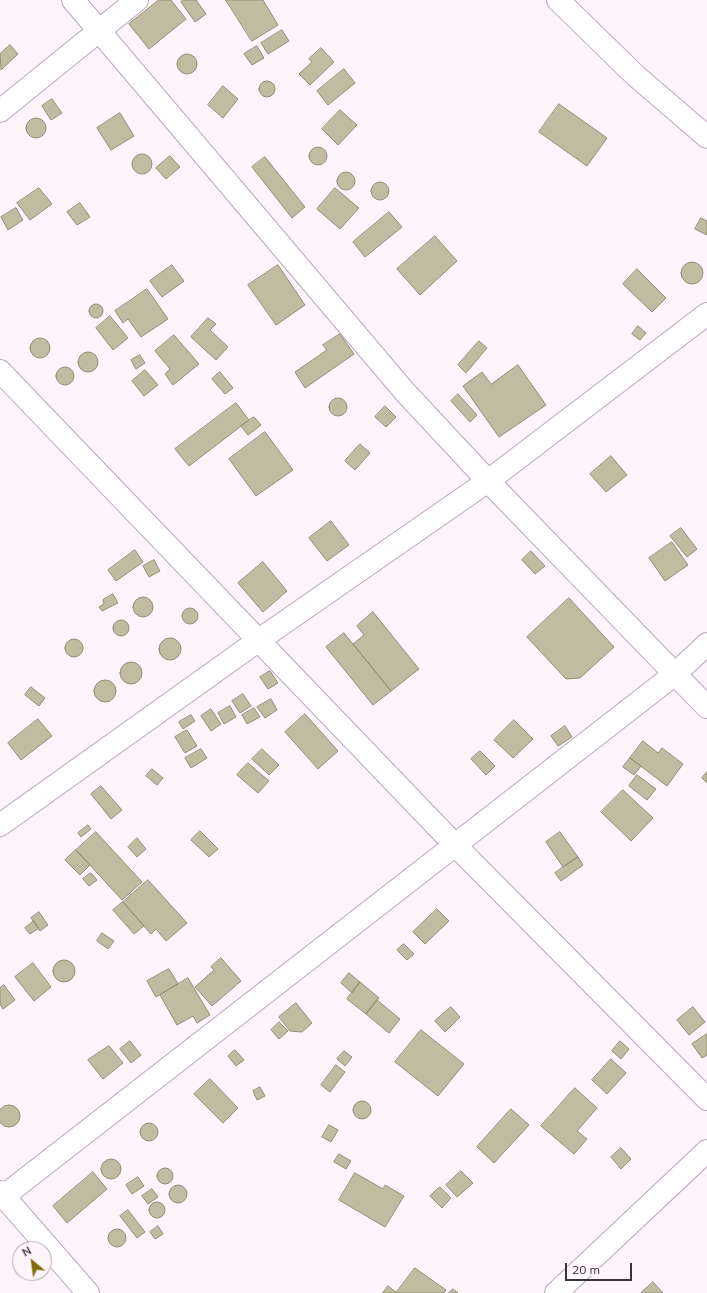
<!DOCTYPE html>
<html>
<head>
<meta charset="utf-8">
<style>
  body { margin:0 }
  #map { position:relative; width:707px; height:1293px; overflow:hidden; background:#fdf4fc; font-family:Mulish,sans-serif }
  canvas { display:block }
  .north { position:absolute; left:12px; top:1241px; width:40px; height:40px; box-sizing:border-box; background:#fdf4fc; border:1px solid #afa7af; border-radius:50%; rotate:331deg; font-size:11px; font-weight:700; line-height:16px; text-align:center; color:#3b333b }
  .north::after { content:''; display:block; margin:auto; width:14px; height:18px; background:#846a04; clip-path:polygon(50% 0,100% 100%,50% 72%,0 100%) }
  .scale { position:absolute; left:565px; top:1263px; width:67px; height:18px; box-sizing:border-box; border:2px solid #3b333b; border-top:0; padding-left:5px; font-size:12px; line-height:14px; white-space:nowrap; color:#3b333b; -webkit-text-stroke:3px #fdf4fc; paint-order:stroke }
</style>
</head>
<body>
<div id="map">
<canvas width="707" height="1293"></canvas>
<div class="north">N</div>
<div class="scale">20 m</div>
</div>
<script>
const ctx = document.querySelector('canvas').getContext('2d');
ctx.lineJoin = 'round';
function paint(path, color) { ctx.fillStyle = color; ctx.fill(path, 'evenodd'); }
function strokePath(path, color, width, dash) { ctx.strokeStyle = color; ctx.lineWidth = width; ctx.lineCap = dash ? 'butt' : 'round'; ctx.setLineDash(dash || []); ctx.stroke(path); }
const building = new Path2D(`
  M159 0H171L186 19 149 49 129 24Z
  M183 0H196L206 14 195 22 181 2Z
  M226 0H263L278 25 252 41Z
  M282 30 289 41 268 54 261 43Z
  M10 45 18 54 1 70 0 54Z
  M257 46 264 58 252 65 244 54Z
  M321 48 334 62 310 85 299 74 312 62 309 59Z
  M177 64a10 10 0 1 1 20 0a10 10 0 1 1-20 0Z
  M344 69 355 83 328 105 317 91Z
  M259 89a8 8 0 1 1 16 0a8 8 0 1 1-16 0Z
  M223 86 238 99 223 118 208 105Z
  M52 99 62 113 51 120 42 106Z
  M559 104 607 138 587 166 539 132Z
  M340 110 357 125 338 145 322 129Z
  M120 113 134 136 111 150 97 128Z
  M26 128a10 10 0 1 1 20 0a10 10 0 1 1-20 0Z
  M309 156a9 9 0 1 1 18 0a9 9 0 1 1-18 0Z
  M132 164a10 10 0 1 1 20 0a10 10 0 1 1-20 0Z
  M170 156 180 167 166 179 156 168Z
  M265 157 305 207 292 218 252 167Z
  M337 181a9 9 0 1 1 18 0a9 9 0 1 1-18 0Z
  M371 191a9 9 0 1 1 18 0a9 9 0 1 1-18 0Z
  M39 188 52 204 30 220 17 203Z
  M335 188 359 208 340 229 317 209Z
  M80 203 90 217 77 225 67 212Z
  M16 208 23 220 8 230 1 217Z
  M389 212 402 227 365 257 353 242Z
  M701 218 707 221V235L695 229Z
  M435 236 457 261 420 295 397 269Z
  M681 273a11 11 0 1 1 22 0a11 11 0 1 1-22 0Z
  M172 265 184 281 162 297 150 281Z
  M278 265 305 305 276 325 248 285Z
  M637 269 666 298 652 312 623 284Z
  M147 289 168 319 141 337 128 319 123 323 115 311Z
  M89 311a7 7 0 1 1 14 0a7 7 0 1 1-14 0Z
  M110 316 128 338 113 350 96 328Z
  M208 318 216 324 210 330 228 347 216 360 191 337Z
  M638 326 646 333 640 340 632 334Z
  M340 334 354 354 305 388 295 372 327 350 323 345Z
  M174 335 199 364 173 385 165 374 170 369 155 351Z
  M30 348a10 10 0 1 1 20 0a10 10 0 1 1-20 0Z
  M479 341 487 348 466 373 458 365Z
  M78 362a10 10 0 1 1 20 0a10 10 0 1 1-20 0Z
  M140 355 145 363 136 369 131 360Z
  M518 365 546 405 499 437 463 386 482 372 491 384Z
  M56 376a9 9 0 1 1 18 0a9 9 0 1 1-18 0Z
  M145 370 158 385 144 396 132 381Z
  M220 372 233 388 225 394 212 379Z
  M458 394 477 415 470 422 451 401Z
  M329 407a9 9 0 1 1 18 0a9 9 0 1 1-18 0Z
  M236 403 249 420 189 466 175 449Z
  M385 406 396 417 386 427 375 417Z
  M254 417 261 425 248 435 241 426Z
  M265 432 293 470 256 496 229 459Z
  M360 444 370 453 355 470 345 461Z
  M611 456 627 475 606 492 590 474Z
  M331 521 349 545 327 561 309 538Z
  M681 528 697 549 687 557 670 536Z
  M672 542 688 565 665 581 649 558Z
  M135 550 143 562 116 581 108 570Z
  M531 551 545 566 535 574 522 560Z
  M154 560 160 571 149 577 143 566Z
  M263 562 287 591 263 612 238 583Z
  M113 594 118 603 102 611 99 607 104 604 103 600Z
  M133 607a10 10 0 1 1 20 0a10 10 0 1 1-20 0Z
  M569 598 614 647 580 678 566 679 527 637Z
  M182 616a8 8 0 1 1 16 0a8 8 0 1 1-16 0Z
  M373 612 419 669 391 691 353 644 364 635 357 626Z
  M113 628a8 8 0 1 1 16 0a8 8 0 1 1-16 0Z
  M344 633 391 691 373 705 326 647Z
  M159 649a11 11 0 1 1 22 0a11 11 0 1 1-22 0Z
  M65 648a9 9 0 1 1 18 0a9 9 0 1 1-18 0Z
  M120 673a11 11 0 1 1 22 0a11 11 0 1 1-22 0Z
  M270 671 278 683 268 689 260 677Z
  M94 691a11 11 0 1 1 22 0a11 11 0 1 1-22 0Z
  M31 687 45 698 39 706 25 695Z
  M243 694 251 706 240 713 232 701Z
  M271 699 277 710 265 718 257 707Z
  M230 706 236 717 224 724 218 713Z
  M254 708 260 717 247 724 242 715Z
  M211 709 221 724 211 731 201 716Z
  M305 714 338 751 318 769 285 732Z
  M191 715 195 721 183 729 179 722Z
  M38 719 52 736 21 760 8 743Z
  M514 720 533 739 513 758 494 740Z
  M565 726 572 737 558 746 551 736Z
  M187 730 197 746 185 753 175 737Z
  M643 741 658 753 662 748 683 764 667 786 630 758Z
  M201 749 207 758 191 768 185 758Z
  M262 749 279 765 269 775 252 759Z
  M480 751 495 766 486 775 471 759Z
  M630 758 641 766 634 775 623 767Z
  M248 763 269 781 258 793 237 775Z
  M152 769 163 778 157 785 146 776Z
  M707 772V783L702 778Z
  M637 775 656 789 647 800 629 786Z
  M101 786 122 810 111 819 91 794Z
  M623 790 653 818 631 841 601 812Z
  M88 825 91 829 81 837 78 833Z
  M200 831 218 849 209 857 191 840Z
  M96 832 142 882 122 900 76 850Z
  M560 832 578 857 563 867 546 842Z
  M137 838 146 849 137 857 128 847Z
  M76 850 90 865 80 875 65 860Z
  M578 857 583 865 561 881 555 873Z
  M91 873 97 880 89 886 83 879Z
  M148 880 187 923 166 941 156 929 151 934 123 902Z
  M123 902 144 926 134 934 113 910Z
  M437 909 449 921 425 944 413 932Z
  M39 912 48 925 40 931 31 918Z
  M34 921 39 928 30 934 25 928Z
  M102 933 114 941 108 949 97 941Z
  M404 944 414 954 407 960 397 950Z
  M221 958 241 981 212 1006 195 987 214 970 211 967Z
  M53 971a11 11 0 1 1 22 0a11 11 0 1 1-22 0Z
  M33 963 51 987 34 1001 15 977Z
  M169 969 178 984 156 997 147 981Z
  M349 973 360 982 352 993 341 983Z
  M188 978 210 1015 197 1023 193 1016 177 1025 160 995Z
  M360 982 379 998 366 1014 347 999Z
  M4 985 15 1000 3 1009 0 1004V988Z
  M377 1000 400 1019 389 1033 366 1014Z
  M296 1003 312 1023 302 1032 290 1031 279 1017Z
  M451 1007 460 1017 445 1032 435 1021Z
  M693 1007 705 1022 689 1035 677 1020Z
  M279 1022 288 1031 279 1039 271 1030Z
  M421 1030 464 1064 438 1096 395 1062Z
  M707 1034V1055L702 1058 692 1044Z
  M130 1041 141 1055 131 1063 120 1049Z
  M620 1041 629 1049 621 1059 612 1051Z
  M109 1046 123 1063 103 1079 88 1060Z
  M235 1050 244 1060 236 1066 228 1056Z
  M344 1051 352 1057 345 1066 337 1059Z
  M611 1059 626 1073 607 1094 592 1080Z
  M336 1065 345 1072 330 1092 321 1085Z
  M210 1079 238 1108 223 1123 194 1094Z
  M260 1087 265 1096 257 1100 253 1091Z
  M575 1088 597 1108 577 1131 587 1139 574 1154 541 1126Z
  M353 1110a9 9 0 1 1 18 0a9 9 0 1 1-18 0Z
  M-2 1116a11 11 0 1 1 22 0a11 11 0 1 1-22 0Z
  M511 1109 529 1125 494 1163 477 1147Z
  M140 1132a9 9 0 1 1 18 0a9 9 0 1 1-18 0Z
  M329 1125 338 1130 331 1142 322 1137Z
  M621 1148 631 1159 621 1169 611 1157Z
  M339 1154 351 1161 346 1169 334 1162Z
  M101 1169a10 10 0 1 1 20 0a10 10 0 1 1-20 0Z
  M157 1176a8 8 0 1 1 16 0a8 8 0 1 1-16 0Z
  M461 1171 473 1183 457 1197 446 1185Z
  M93 1172 107 1189 67 1223 53 1206Z
  M355 1173 383 1189 385 1185 404 1196 385 1227 339 1200Z
  M138 1177 144 1186 132 1194 126 1185Z
  M169 1194a9 9 0 1 1 18 0a9 9 0 1 1-18 0Z
  M440 1187 451 1198 442 1208 430 1196Z
  M152 1189 158 1197 148 1204 142 1196Z
  M149 1210a8 8 0 1 1 16 0a8 8 0 1 1-16 0Z
  M128 1210 145 1232 137 1238 120 1216Z
  M158 1226 163 1234 155 1239 150 1232Z
  M108 1238a9 9 0 1 1 18 0a9 9 0 1 1-18 0Z
  M415 1268 446 1290 444 1293H396Z
  M653 1282 663 1293H641Z
  M388 1286 397 1293H383Z
  M453 1289 458 1293H449Z`);
paint(building, '#c3bba1');
strokePath(building, '#948c73', 1);
const minor = new Path2D(`
  M73 0 405 392 488 481 707 707
  M558 0 636 76 707 137
  M0 111 137 0
  M0 371 455 845 707 1099
  M0 825 259 640 488 481 707 314
  M0 1192 88 1293
  M0 1199 675 674 707 644`);
const secondary = new Path2D(`
  M556 1293 707 1151`);
strokePath(minor, '#bba7bb', 24);
strokePath(secondary, '#bba7bb', 24);
strokePath(minor, '#fff', 22);
strokePath(secondary, '#fff', 22);
</script>
</body>
</html>
